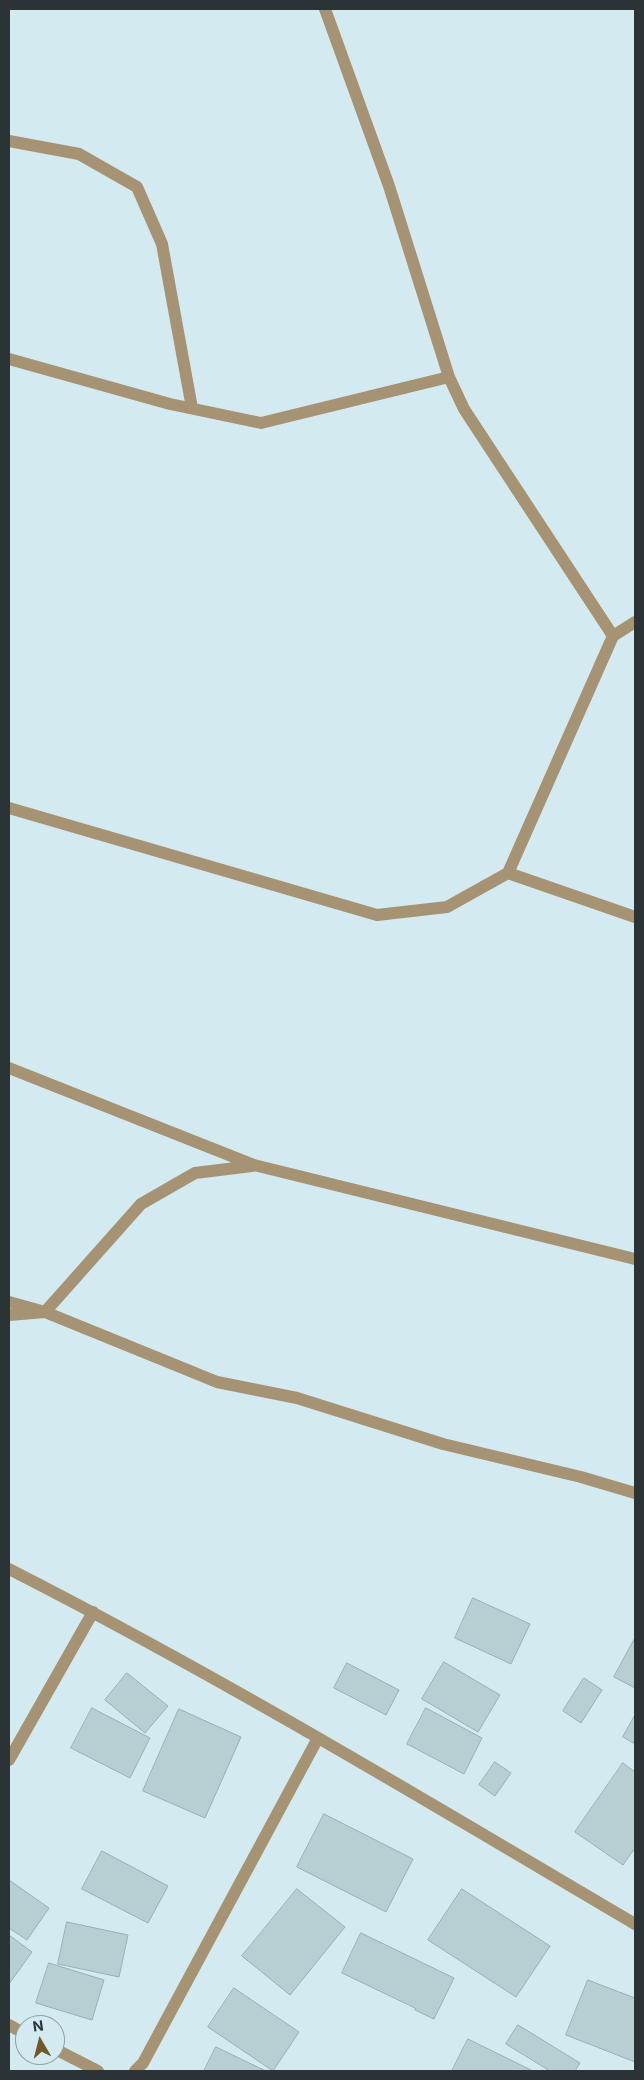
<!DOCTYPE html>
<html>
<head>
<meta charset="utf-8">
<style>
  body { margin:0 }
  #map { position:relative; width:644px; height:2080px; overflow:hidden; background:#d3ebf0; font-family:Inter,sans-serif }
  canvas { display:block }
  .frame { position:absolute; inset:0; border:10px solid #2a3335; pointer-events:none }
  .north { position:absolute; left:15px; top:2015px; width:50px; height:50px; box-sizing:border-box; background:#d3ebf0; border:1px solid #8fa1a5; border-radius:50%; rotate:352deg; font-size:14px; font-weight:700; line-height:20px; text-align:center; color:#2a3335 }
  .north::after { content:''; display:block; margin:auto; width:18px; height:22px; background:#715829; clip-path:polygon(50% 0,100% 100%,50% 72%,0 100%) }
</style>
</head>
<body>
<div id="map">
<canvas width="644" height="2080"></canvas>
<div class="frame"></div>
<div class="north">N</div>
</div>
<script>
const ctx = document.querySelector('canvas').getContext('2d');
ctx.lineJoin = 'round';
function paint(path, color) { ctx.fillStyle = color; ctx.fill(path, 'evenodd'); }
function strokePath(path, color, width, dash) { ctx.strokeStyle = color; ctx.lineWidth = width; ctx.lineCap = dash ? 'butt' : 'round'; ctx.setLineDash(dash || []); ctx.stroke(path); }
const building = new Path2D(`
  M473 1598 530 1624 511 1664 455 1638Z
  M635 1638V1688L614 1677Z
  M444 1662 500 1695 478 1732 422 1699Z
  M347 1663 399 1690 386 1715 334 1688Z
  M127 1673 168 1706 145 1733 105 1700Z
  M584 1678 602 1690 581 1723 563 1711Z
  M92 1708 150 1738 130 1778 71 1748Z
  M426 1708 482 1738 464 1774 407 1744Z
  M179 1709 241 1737 205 1818 143 1791Z
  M635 1715V1744L623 1737Z
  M495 1762 511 1773 495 1796 479 1785Z
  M623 1763 635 1772V1848L623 1865 575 1832Z
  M324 1814 413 1859 386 1912 297 1867Z
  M102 1851 168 1886 148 1923 82 1889Z
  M9 1880 49 1908 27 1940 9 1928Z
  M297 1889 345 1927 290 1995 242 1956Z
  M462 1889 550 1946 516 1997 428 1940Z
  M67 1922 128 1935 119 1977 58 1964Z
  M361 1933 454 1978 434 2019 415 2010V2008L342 1973Z
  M9 1935 32 1952 9 1984Z
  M49 1963 104 1980 92 2020 36 2003Z
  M588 1980 635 1998V2062L566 2035Z
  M234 1988 299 2032 273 2071 208 2027Z
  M518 2025 580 2063 575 2071H550L506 2044Z
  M468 2039 533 2071H452Z
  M216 2047 266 2071H204Z`);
paint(building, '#b7ced3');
strokePath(building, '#98afb3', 1);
strokePath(new Path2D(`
  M325 9 389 186 449 377 464 409 613 636
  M9 141 79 154 137 187 162 244 192 408
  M9 359 170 404 261 423 449 377
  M635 622 613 636 508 873 635 917
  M9 808 377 915 447 907 508 873
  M9 1068 254 1165 635 1259
  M9 1302 45 1312 217 1382 297 1398 443 1444 581 1477 635 1493
  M9 1315 45 1312 141 1204 195 1173 252 1166
  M9 1569C223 1678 428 1802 635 1924
  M9 1760 93 1612
  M9 2025 25 2034
  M55 2049 98 2071
  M135 2071 143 2063 318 1738`), '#a69374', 12);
</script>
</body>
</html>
